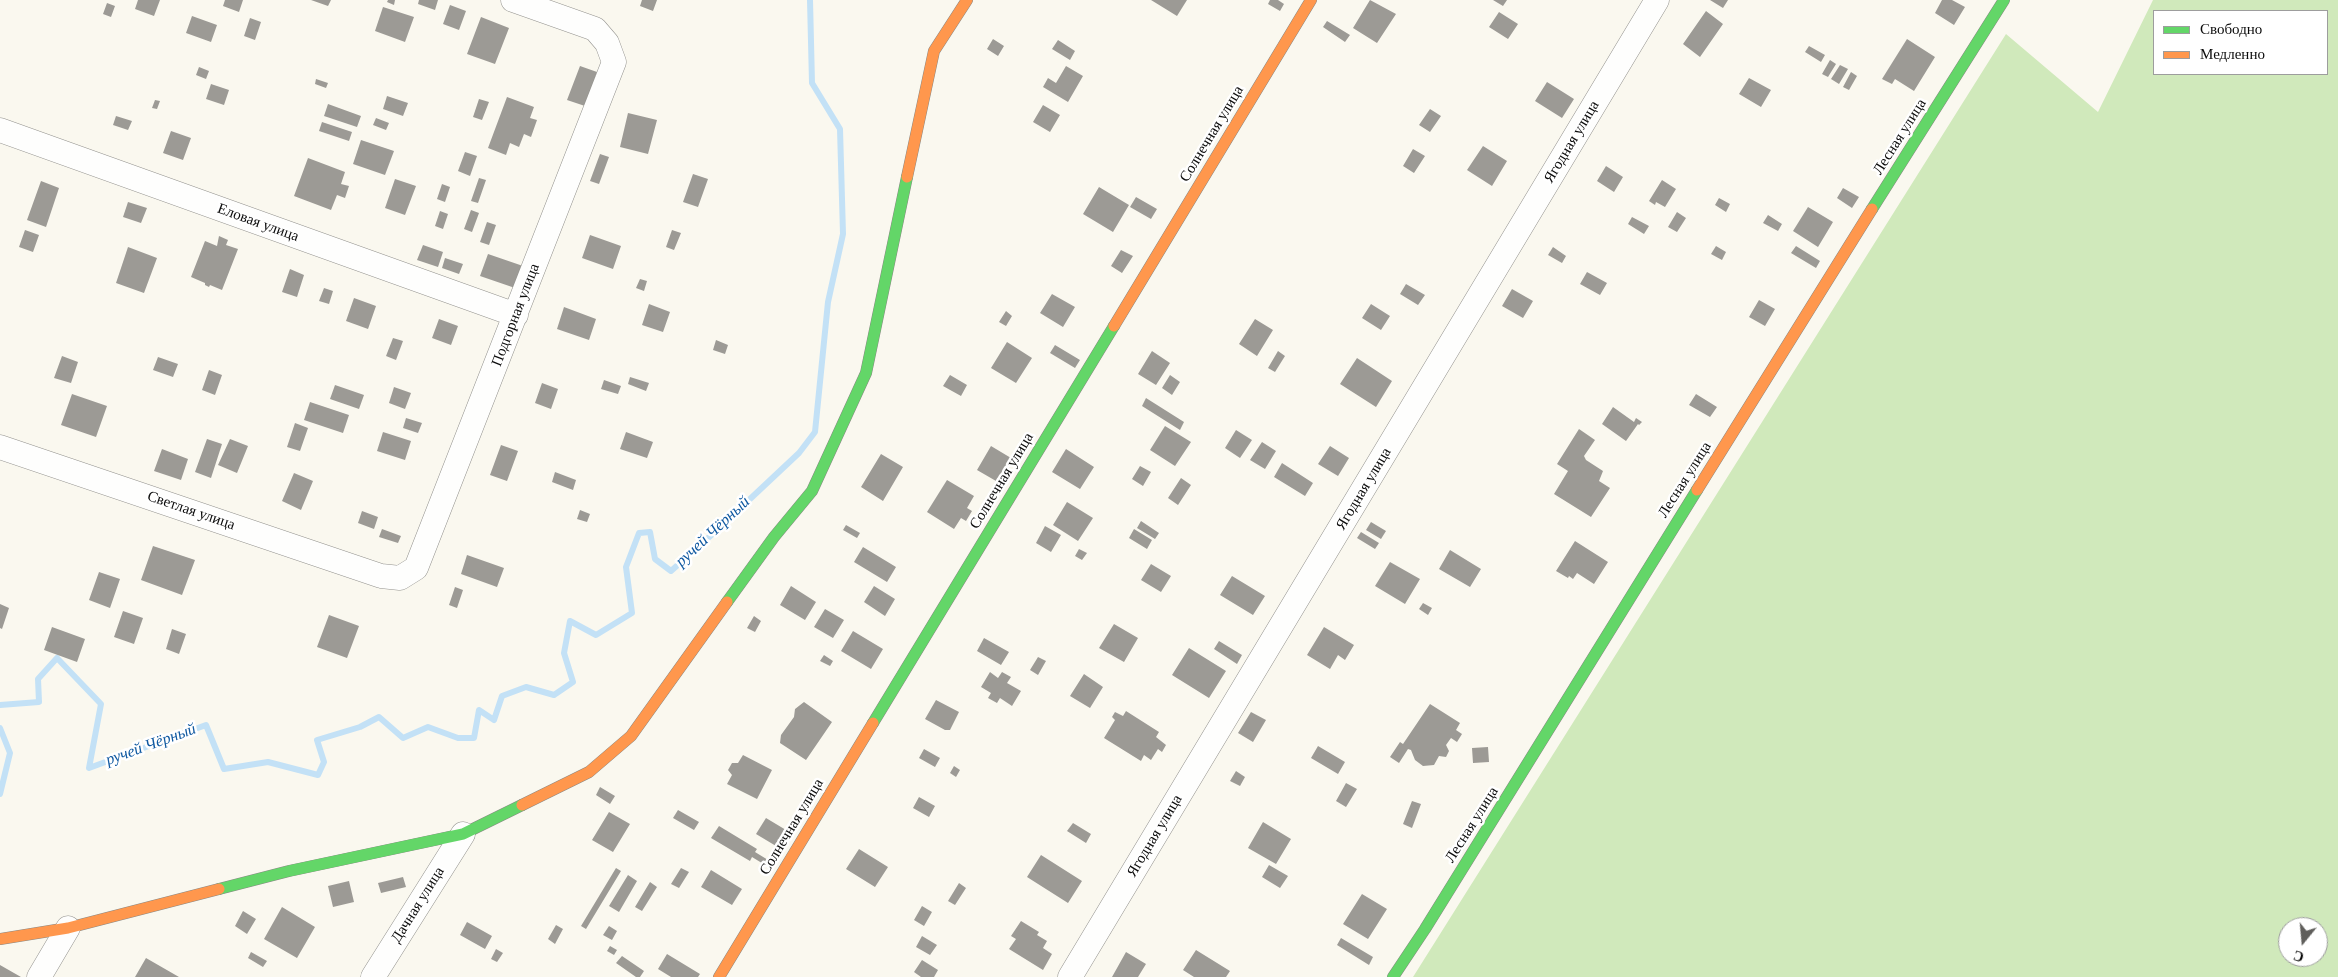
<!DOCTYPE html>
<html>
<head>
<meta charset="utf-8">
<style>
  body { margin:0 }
  #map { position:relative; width:2338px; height:977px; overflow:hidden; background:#faf8ef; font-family:"Times New Roman",serif }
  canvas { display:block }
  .legend { position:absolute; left:2153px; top:10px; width:175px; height:65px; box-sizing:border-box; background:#fff; border:1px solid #9d9d9d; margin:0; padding:6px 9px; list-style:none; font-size:15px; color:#0b0b0b }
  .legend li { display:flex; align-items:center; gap:10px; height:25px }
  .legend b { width:25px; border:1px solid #9d9d9d }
  .north { position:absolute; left:2278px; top:917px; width:50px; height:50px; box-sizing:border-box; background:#fff; border:1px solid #9d9d9d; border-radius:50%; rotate:197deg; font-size:14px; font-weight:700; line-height:20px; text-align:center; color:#0b0b0b }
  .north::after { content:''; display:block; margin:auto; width:18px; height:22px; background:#5f5e5b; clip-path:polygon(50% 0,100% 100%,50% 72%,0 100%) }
</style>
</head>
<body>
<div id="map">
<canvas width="2338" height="977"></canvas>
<ul class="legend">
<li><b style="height:6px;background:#63d668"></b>Свободно</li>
<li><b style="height:6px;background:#ff974d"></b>Медленно</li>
</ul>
<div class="north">С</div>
</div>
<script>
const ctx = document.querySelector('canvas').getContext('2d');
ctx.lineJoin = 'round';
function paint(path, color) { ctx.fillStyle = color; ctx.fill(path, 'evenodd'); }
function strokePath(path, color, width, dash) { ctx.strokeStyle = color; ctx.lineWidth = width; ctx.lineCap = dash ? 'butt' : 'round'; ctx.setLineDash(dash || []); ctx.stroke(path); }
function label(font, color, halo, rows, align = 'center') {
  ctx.font = font + ' "Times New Roman",serif'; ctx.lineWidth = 5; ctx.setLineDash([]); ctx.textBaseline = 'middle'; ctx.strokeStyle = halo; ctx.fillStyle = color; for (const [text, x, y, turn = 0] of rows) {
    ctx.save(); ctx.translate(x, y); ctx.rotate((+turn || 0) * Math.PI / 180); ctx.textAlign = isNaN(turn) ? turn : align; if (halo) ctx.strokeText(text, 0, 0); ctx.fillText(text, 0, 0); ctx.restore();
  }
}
paint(new Path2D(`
  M2153 0H2338V977H1413L2006 34 2098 112ZM2154 11H2327V74H2154ZM2288 927H2318V957H2288Z`), '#d0e9bb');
strokePath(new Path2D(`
  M0 705 39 702 38 679 57 658 101 704 89 768 206 725 224 769 268 762 318 775 324 762 317 740 360 727 379 717 403 738 428 727 458 738H474L479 710 494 720 502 696 526 687 554 695 573 682 564 653 570 621 596 635 632 613 626 567 639 533 650 532 655 559 671 571 717 530 799 453 815 432 828 302 843 234 840 129 812 83 810 0
  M0 728 10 753 0 794`), '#c3e1f6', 6);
paint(new Path2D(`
  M138 0H160L154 16 135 9Z
  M225 0H243L239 12 223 6Z
  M311 0H331L328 6Z
  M388 0H395L394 5 387 2Z
  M419 0H438L435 10 418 4Z
  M642 0H657L653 11 640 6Z
  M1151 0H1187L1177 16Z
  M1270 0H1278L1284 4 1280 11 1268 4Z
  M1370 0 1396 14 1377 43 1353 28Z
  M1493 0H1507L1503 6Z
  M1710 0H1728L1723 8Z
  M1942 0H1952L1965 7 1954 25 1935 13Z
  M107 3 115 6 111 17 103 14Z
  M450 5 466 11 459 30 443 24Z
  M383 7 414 17 405 42 375 31Z
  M1706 11 1723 24 1700 57 1683 44Z
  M1499 12 1518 24 1508 39 1489 27Z
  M192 16 217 25 211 42 186 33Z
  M481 17 509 28 495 64 467 54Z
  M250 18 261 22 255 40 244 36Z
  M1327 21 1350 35 1345 42 1323 27Z
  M993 39 1004 46 998 56 987 49Z
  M1907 39 1935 57 1914 91 1895 79 1892 84 1882 79Z
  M1058 40 1075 51 1070 60 1052 49Z
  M1809 46 1825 55 1821 62 1805 52Z
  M1830 60 1836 64 1828 77 1822 74Z
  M1840 65 1848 69 1839 84 1831 79Z
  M580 66 597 72 585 106 567 100Z
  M1066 66 1083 76 1068 102 1043 87 1048 78 1056 83Z
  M199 67 209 71 206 79 196 75Z
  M1851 72 1857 76 1849 90 1843 87Z
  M1749 78 1771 90 1761 107 1739 94Z
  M316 79 328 83 326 88 315 84Z
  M1547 82 1574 99 1562 118 1535 101Z
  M211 84 229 90 224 105 206 99Z
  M387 96 408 103 403 116 383 109Z
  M507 97 534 107 530 118 537 120 531 137 524 134 519 147 510 143 506 155 488 148Z
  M479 99 489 102 482 120 473 117Z
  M155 100 160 101 157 109 152 108Z
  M328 104 361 116 357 127 324 116Z
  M1043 105 1060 115 1050 132 1033 122Z
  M1430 109 1441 116 1430 132 1419 125Z
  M628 113 657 120 648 154 620 147Z
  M116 116 132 121 128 130 113 125Z
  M376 118 389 123 386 130 373 125Z
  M322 122 352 132 349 141 319 131Z
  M171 131 191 138 183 160 163 153Z
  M361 140 394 151 385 175 353 164Z
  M1483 146 1507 161 1492 186 1467 170Z
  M1413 149 1425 156 1414 173 1403 166Z
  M465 152 477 156 470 176 458 171Z
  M600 154 609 157 599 184 590 181Z
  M308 158 345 172 341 184 349 186 345 198 337 195 331 210 294 196Z
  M1606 166 1623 177 1614 192 1597 181Z
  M693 174 708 179 698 207 683 202Z
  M479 178 486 180 478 203 471 201Z
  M395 179 416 186 405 215 385 208Z
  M1662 180 1676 189 1665 207 1656 202 1655 205 1649 201Z
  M41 181 59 188 46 227 27 220Z
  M442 184 450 187 445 202 437 199Z
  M1099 187 1129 205 1113 232 1083 214Z
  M1843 188 1859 197 1852 208 1837 198Z
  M1136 197 1157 209 1151 219 1130 207Z
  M1719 198 1730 204 1726 212 1715 205Z
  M128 202 147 208 141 223 123 217Z
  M1808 207 1833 222 1818 247 1793 231Z
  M471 210 479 213 472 232 464 229Z
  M440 211 448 214 443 229 435 226Z
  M1677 212 1686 218 1677 232 1668 227Z
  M1768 215 1782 224 1778 231 1763 223Z
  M1632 217 1649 226 1644 234 1628 224Z
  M487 222 496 225 489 245 480 242Z
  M25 230 39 235 33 252 19 247Z
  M672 230 681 233 674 250 666 247Z
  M590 235 621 246 613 269 582 258Z
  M219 236 228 240 226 245 238 249 222 290 210 285 209 287 205 285V283L191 277 205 241 217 246Z
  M423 245 443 252 438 267 417 260Z
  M1716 246 1726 252 1722 260 1711 254Z
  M1796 246 1820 261 1816 268 1791 253Z
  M128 247 157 258 144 293 116 283Z
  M1553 247 1566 256 1562 263 1548 255Z
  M1121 250 1133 256 1122 273 1111 266Z
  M488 254 523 266 515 288 480 276Z
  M445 258 463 264 459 274 442 268Z
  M290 269 304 275 297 297 282 292Z
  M1587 272 1607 283 1600 295 1580 284Z
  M640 279 647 281 644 291 636 288Z
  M1406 284 1425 295 1418 305 1400 294Z
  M324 288 333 291 329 304 319 301Z
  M1512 289 1533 301 1523 318 1502 306Z
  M1052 294 1075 307 1063 327 1040 313Z
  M354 298 376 306 368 329 346 321Z
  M1759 300 1775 309 1765 326 1749 317Z
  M649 304 670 312 663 332 642 325Z
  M1371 304 1390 316 1381 330 1362 318Z
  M564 307 596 319 589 340 557 329Z
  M1006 311 1012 316 1006 326 999 322Z
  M439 319 458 326 451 345 432 338Z
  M1255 319 1273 330 1257 356 1239 344Z
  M393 338 403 341 396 360 386 356Z
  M716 340 728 345 725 354 713 350Z
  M1007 342 1032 358 1016 383 991 368Z
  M1055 345 1080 360 1075 368 1050 353Z
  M1152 351 1170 363 1156 385 1138 374Z
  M1278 351 1285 356 1275 372 1268 368Z
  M62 356 78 362 71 383 54 378Z
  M158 357 178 364 173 377 153 370Z
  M1357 358 1392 381 1376 407 1340 384Z
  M209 370 222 375 215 395 202 390Z
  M950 375 967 385 961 396 943 386Z
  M1170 375 1180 382 1172 395 1162 388Z
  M630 377 649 383 646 391 628 384Z
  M604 380 621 386 618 394 601 389Z
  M542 383 558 389 551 409 535 403Z
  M335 385 364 395 359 409 330 399Z
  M394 387 411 393 405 409 389 403Z
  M72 394 107 406 96 437 61 425Z
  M1696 394 1717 407 1710 417 1689 405Z
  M1146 398 1184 422 1180 430 1142 406Z
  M310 402 349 415 343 433 304 420Z
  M1613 407 1634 422 1636 418 1642 422 1639 425 1638 424 1626 441 1602 424Z
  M406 418 422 423 418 433 403 428Z
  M295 423 308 428 300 451 287 447Z
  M1165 426 1191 442 1175 466 1150 450Z
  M1579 429 1595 440 1584 456 1586 460 1603 471 1599 481 1610 488 1591 517 1554 494 1568 471 1557 464Z
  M1236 430 1252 440 1240 458 1225 448Z
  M383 432 411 441 405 460 377 451Z
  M626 432 653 442 647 458 620 449Z
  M207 439 222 444 211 478 195 472Z
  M230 439 248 446 237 473 218 465Z
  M1262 442 1276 451 1265 469 1250 460Z
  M501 445 518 451 507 481 490 475Z
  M991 446 1011 458 996 481 977 470Z
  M1330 446 1349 458 1338 476 1318 464Z
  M162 449 188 459 181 480 154 471Z
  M1066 449 1094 467 1080 489 1052 472Z
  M881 454 903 467 883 501 861 487Z
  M1282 463 1313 483 1305 496 1274 477Z
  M1140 466 1151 472 1143 486 1132 479Z
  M555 472 576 480 573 490 552 482Z
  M294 473 313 481 301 510 282 501Z
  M1181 478 1191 485 1178 505 1168 498Z
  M947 480 974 496 967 508 972 511 966 521 961 518 954 529 927 512Z
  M1067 502 1093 518 1078 541 1053 525Z
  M580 510 590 514 587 522 577 519Z
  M362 511 378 517 374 529 358 523Z
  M1141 521 1159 533 1155 539 1137 528Z
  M1371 522 1386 531 1381 539 1366 530Z
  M846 525 860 533 857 538 843 530Z
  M1045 526 1061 535 1051 552 1036 543Z
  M382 529 401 536 398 543 379 537Z
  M1134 529 1152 540 1147 549 1129 538Z
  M1361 532 1379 543 1375 549 1357 538Z
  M1575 541 1608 562 1594 584 1577 573 1573 579 1569 576 1568 578 1556 571Z
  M153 546 195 560 182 595 141 580Z
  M863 547 896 567 887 582 854 562Z
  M1079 549 1087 553 1082 560 1075 556Z
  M1450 550 1481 569 1470 587 1439 569Z
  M467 555 504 568 497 587 461 574Z
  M1390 562 1420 579 1405 604 1375 586Z
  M1151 564 1171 576 1161 592 1141 580Z
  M99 572 120 579 110 608 89 600Z
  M1232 576 1265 596 1253 615 1220 595Z
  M791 586 816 602 805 620 780 605Z
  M874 586 895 599 885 616 864 602Z
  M455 587 463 590 457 608 449 605Z
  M1423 603 1432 608 1428 615 1419 609Z
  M0 604 9 608 2 629 0 628Z
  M825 609 844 620 833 638 814 627Z
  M123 611 143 618 134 644 114 637Z
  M329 615 359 626 347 658 317 647Z
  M754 616 761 621 755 632 747 628Z
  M1114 624 1138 638 1124 662 1099 648Z
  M52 627 85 639 77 662 44 650Z
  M1324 627 1354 645 1345 660 1338 655 1330 669 1307 655Z
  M172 629 186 634 179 654 166 649Z
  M853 631 883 649 871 669 841 651Z
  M984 638 1009 652 1001 665 977 651Z
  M1219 641 1242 655 1237 664 1214 649Z
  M1189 648 1226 671 1209 698 1172 675Z
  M824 655 833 661 830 666 820 661Z
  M1038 657 1046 661 1038 675 1030 670Z
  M990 672 998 678 1002 672 1011 677 1007 683 1021 691 1012 706 1000 698 997 703 988 698 991 693 981 687Z
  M1084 674 1103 687 1090 708 1070 696Z
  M936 700 959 712 950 730H945L925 719Z
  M804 702 832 722 806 760 780 743 781 735 794 717 795 709Z
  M1430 704 1460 723 1456 730 1462 734 1457 742 1451 738 1446 745 1449 751 1446 757 1439 756 1434 765 1423 766 1415 760 1411 750 1408 749 1399 763 1390 757 1400 742 1403 744Z
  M1126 711 1159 732 1156 737 1166 745 1162 752 1158 749 1151 760 1144 755 1141 761 1104 738 1115 720 1112 717 1115 712 1123 716Z
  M1251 712 1266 720 1253 742 1238 733Z
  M1318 746 1345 762 1338 774 1311 758Z
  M1488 747 1489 762 1473 763 1472 748Z
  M924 749 940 758 935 767 919 758Z
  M743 755 772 770 757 799 727 784 732 775 728 770 732 763H738Z
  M954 766 960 770 956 777 950 773Z
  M1236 771 1245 777 1240 786 1230 781Z
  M1346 783 1357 789 1346 807 1336 801Z
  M600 787 615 796 610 804 596 795Z
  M919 797 935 806 929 817 913 808Z
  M1412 801 1421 804 1412 828 1403 824Z
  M678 810 699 822 694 830 673 818Z
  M609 812 630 824 613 852 592 840Z
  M766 818 786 830 776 846 756 834Z
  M1263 822 1291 839 1276 864 1248 848Z
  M1073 823 1091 834 1086 843 1067 831Z
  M719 826 757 849 755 852 773 863 770 868 752 857 750 861 711 838Z
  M859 849 888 867 875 887 846 869Z
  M1041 855 1082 881 1068 903 1027 877Z
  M1269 865 1288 876 1280 888 1262 877Z
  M616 868 621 871 586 929 581 926Z
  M681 868 689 872 679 888 671 884Z
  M711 870 742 889 732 905 701 887Z
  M628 875 637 881 619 912 609 906Z
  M403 877 406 887 381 893 378 883Z
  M349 881 354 902 333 907 328 886Z
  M650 882 657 887 642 911 635 907Z
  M959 883 966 888 955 905 948 901Z
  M1362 894 1387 909 1368 939 1343 924Z
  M922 906 932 912 924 926 914 920Z
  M282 907 315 927 297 958 264 939Z
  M243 911 256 919 247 934 235 926Z
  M1021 921 1039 932 1037 935 1047 941 1043 948 1052 954 1043 970 1009 949 1016 939 1011 936Z
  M467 922 492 936 485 949 460 935Z
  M556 925 563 929 555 944 548 939Z
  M609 926 617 931 612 940 603 935Z
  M922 936 937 945 930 955 916 947Z
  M1341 938 1373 957 1369 965 1337 945Z
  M610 946 617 950 614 955 607 951Z
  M496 949 503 953 497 962 491 959Z
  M1196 950 1230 971 1226 977H1194L1183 970Z
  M251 952 267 961 263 967 248 958Z
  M1126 952 1146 964 1138 977H1112Z
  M667 954 700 974 698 977H671L658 969Z
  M622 956 644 971 640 977H636L616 963Z
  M146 958 179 977H135Z
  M922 960 938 970 934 977H921L914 972Z
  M0 965 21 977H0Z`), '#9c9a95');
const street = new Path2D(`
  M0 130 516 315
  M0 447 381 576 400 578 416 568 614 62 607 43 595 29 513 0
  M39 977 68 928
  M373 977 463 834
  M1070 977 1657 0`);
const fast = new Path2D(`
  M1872 209 2004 0
  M727 602 774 537 812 491 866 373 907 177
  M873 723 1114 326
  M219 889 289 871 463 834 522 805
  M1393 977 1425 929 1697 490`);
const slow = new Path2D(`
  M907 177 934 51 967 0
  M1114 326 1311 0
  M1697 490 1872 209
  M522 805 589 772 631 736 727 602
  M0 939 68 928 219 889
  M719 977 873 723`);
strokePath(street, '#93928e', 25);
strokePath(fast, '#898884', 12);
strokePath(slow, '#898884', 12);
strokePath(street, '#fefefd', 24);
strokePath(fast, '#63d668', 11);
strokePath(slow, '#ff974d', 11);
label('15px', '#0b0b0b', '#fff', [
  ["Солнечная улица",1212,134,-59],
  ["Лесная улица",1900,137,-58],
  ["Ягодная улица",1572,142,-59],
  ["Еловая улица",258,223,20],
  ["Подгорная улица",516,315,-69],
  ["Лесная улица",1685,480,-58],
  ["Солнечная улица",1002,481,-59],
  ["Ягодная улица",1364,489,-59],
  ["Светлая улица",191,511,19],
  ["Лесная улица",1472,825,-58],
  ["Солнечная улица",792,827,-59],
  ["Ягодная улица",1155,836,-59],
  ["Дачная улица",418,905,-58]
]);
label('italic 16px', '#1059a1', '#fff', [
  ["ручей Чёрный",713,532,-43],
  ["ручей Чёрный",151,745,-20]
]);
</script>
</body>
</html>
